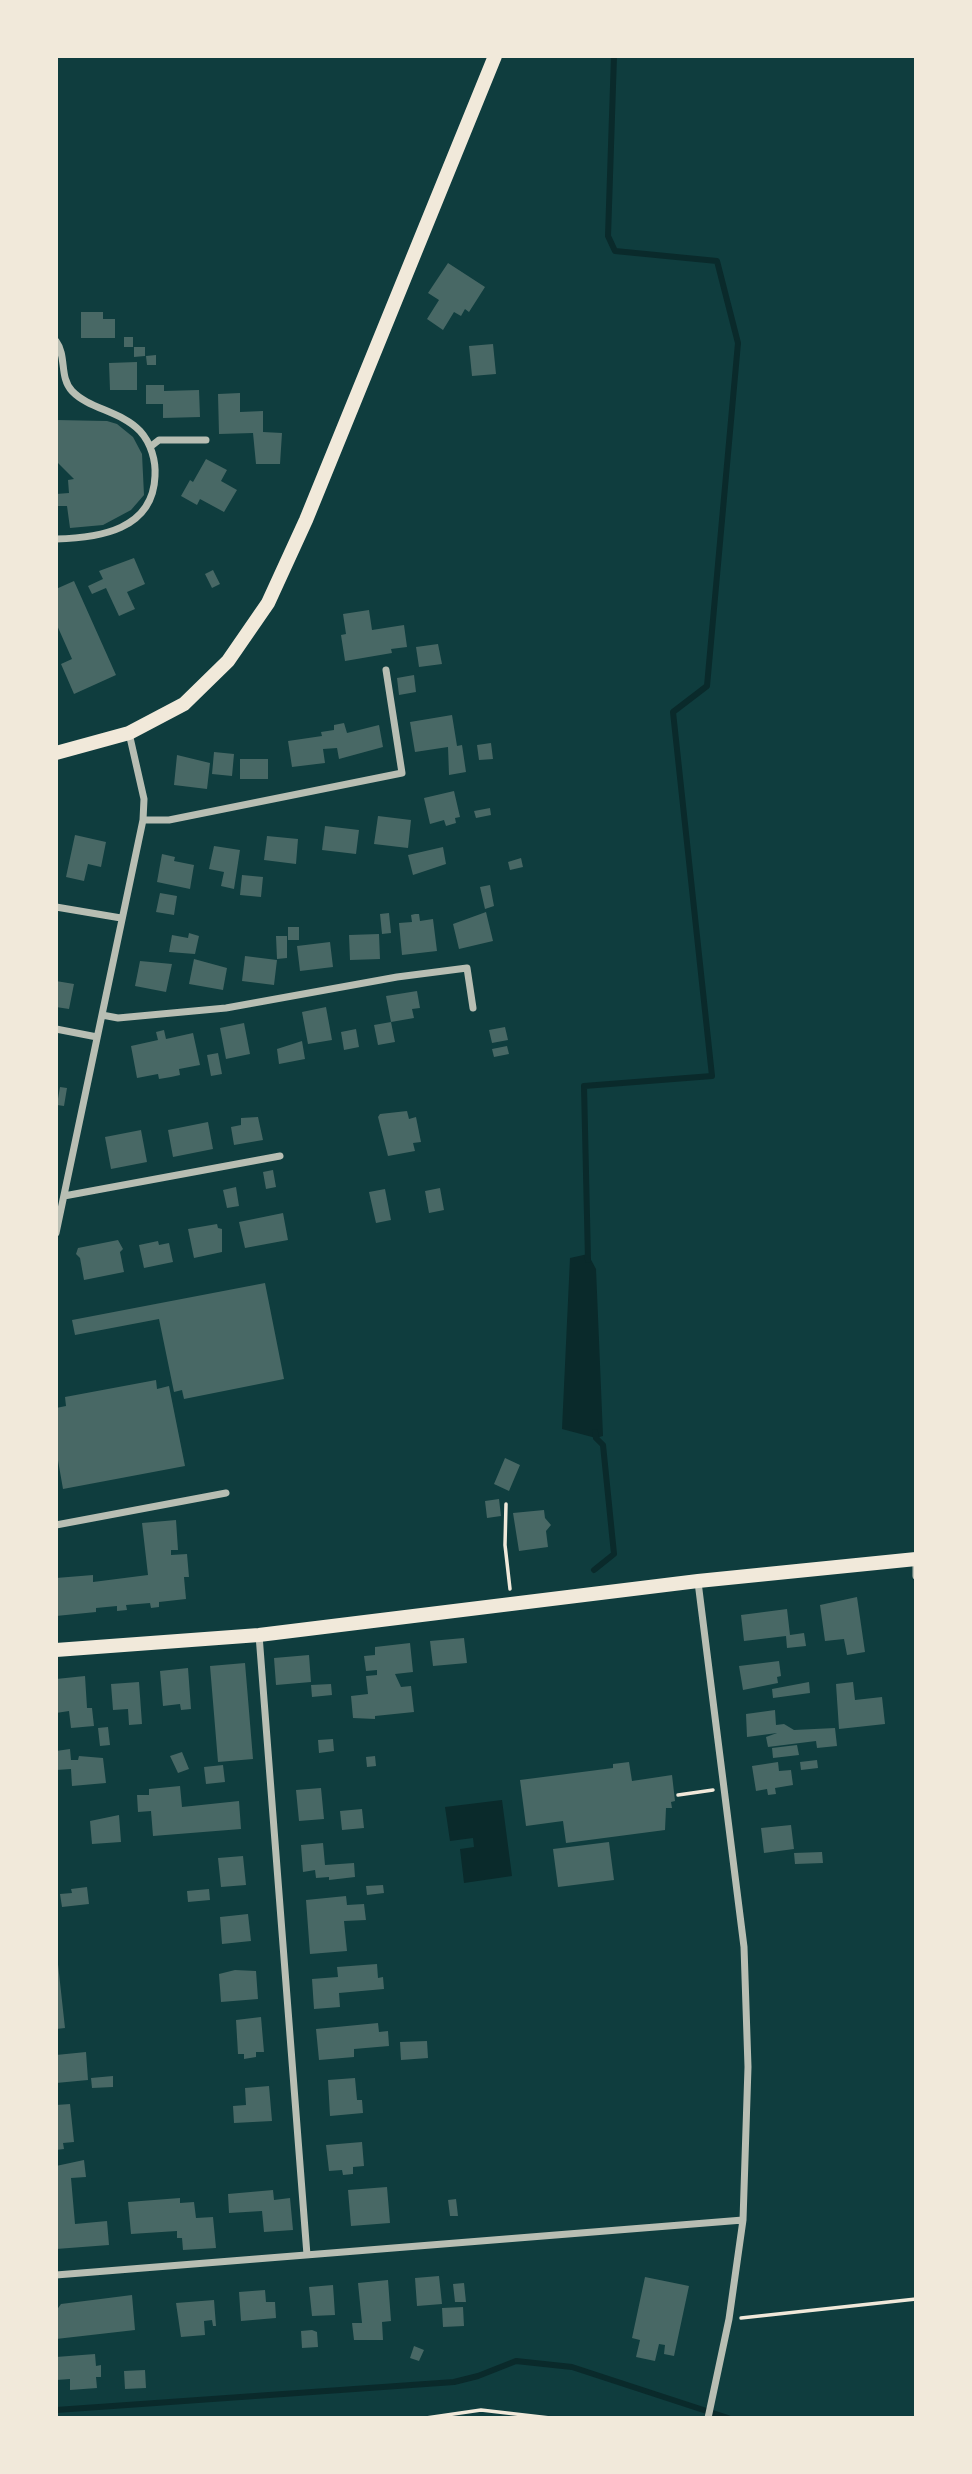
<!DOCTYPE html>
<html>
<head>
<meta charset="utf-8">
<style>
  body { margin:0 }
  #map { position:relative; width:972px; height:2474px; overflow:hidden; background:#0f3d3e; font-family:Ubuntu,sans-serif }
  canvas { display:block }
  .frame { position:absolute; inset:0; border:58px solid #f1e9da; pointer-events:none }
</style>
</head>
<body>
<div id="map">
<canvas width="972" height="2474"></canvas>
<div class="frame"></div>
</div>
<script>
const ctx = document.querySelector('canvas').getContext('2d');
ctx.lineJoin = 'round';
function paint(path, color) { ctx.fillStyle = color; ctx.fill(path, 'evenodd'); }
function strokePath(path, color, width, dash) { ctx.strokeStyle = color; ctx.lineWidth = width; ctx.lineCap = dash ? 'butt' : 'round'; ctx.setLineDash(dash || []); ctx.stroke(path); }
paint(new Path2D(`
  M588 1254 596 1269 603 1436 596 1438 562 1429 570 1258Z
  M502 1800 512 1876 464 1883 460 1849 474 1847 473 1838 450 1841 445 1807Z`), '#0a2a2b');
strokePath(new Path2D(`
  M588 1260 584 1086 712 1076 673 712 707 686 738 343 717 261 615 251 608 236 614 56
  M594 1570 614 1554 603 1445 596 1438 595 1432
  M56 2410 454 2382 478 2376 516 2361 572 2367 728 2418`), '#0a2a2b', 6);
paint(new Path2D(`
  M448 263 485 287 469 312 465 309 461 316 454 312 443 330 427 319 439 300 428 293Z
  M81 312H103V319H115V338H81Z
  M124 337H133V347H124Z
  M493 344 496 374 472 376 469 346Z
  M134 347H145V356L134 357Z
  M156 355V365H147L146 356Z
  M137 362V390H110L109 363Z
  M146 385H164V391L199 390 200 417 163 418V404H146Z
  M240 393V412L263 411V432L282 433 280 464H256L253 433 219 434 218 394Z
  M56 420 107 421 117 424 133 437 142 454 144 495 131 510 103 525 70 528 67 506H56V494L69 493 68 480 74 479 56 461Z
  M206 459 227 470 221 481 237 490 224 512 200 499 197 505 181 496 190 480 193 482Z
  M134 558 145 584 127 592 135 609 119 616 106 588 92 594 88 586 103 579 99 571Z
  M213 570 220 584 212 588 205 574Z
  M74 581 116 675 74 694 61 664 72 659 56 623V589Z
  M369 610 372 630 404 625 407 647 391 649 392 653 345 661 341 635 346 634 343 614Z
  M438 644 442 664 419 667 416 647Z
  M414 675 416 692 399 695 397 678Z
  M452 715 457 746 462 745 466 772 449 775 448 747 415 752 410 722Z
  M344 723 347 733 379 725 383 747 339 759 337 748 323 749 325 763 292 767 288 741 322 736 321 732 334 730V725Z
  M491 743 493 759 479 760 477 745Z
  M214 752 234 754 232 776 212 774Z
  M177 755 210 763 207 789 174 785Z
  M240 759H268V779H240Z
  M454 791 460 817 455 818 456 823 446 826 444 820 430 824 424 798Z
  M490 808 491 815 476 818 474 811Z
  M378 816 411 820 408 848 374 844Z
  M325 826 359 830 356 854 322 850Z
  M75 835 106 842 101 867 88 864 84 881 66 877Z
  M267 836 298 839 296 864 264 860Z
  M214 846 240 850 234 889 221 886 224 872 209 869Z
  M443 847 446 864 413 875 408 855Z
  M162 854 175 857 174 861 194 865 190 889 157 882Z
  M521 858 523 867 510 870 508 862Z
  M242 875 263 877 261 897 240 895Z
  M490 885 494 906 485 909 480 887Z
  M160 893 177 896 174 915 156 912Z
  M486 912 493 941 459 949 453 924Z
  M389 913 391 933 382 934 380 914Z
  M415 914H419L420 921 433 919 437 951 402 955 399 923 412 922 411 915Z
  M288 927H299V940H288Z
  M189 933 199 936 195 954 169 952 172 935 188 938Z
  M379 934 380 959 350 960 349 935Z
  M276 936H287V958L277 959Z
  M330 942 333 967 300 971 297 946Z
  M245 956 277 960 274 985 242 981Z
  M194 959 227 968 223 990 189 984Z
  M140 961 172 964 166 992 135 986Z
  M56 981 74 984 69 1009 56 1007Z
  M417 991 420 1008 412 1009 414 1018 391 1022 395 1042 378 1045 374 1025 391 1022 386 996Z
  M326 1007 332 1040 308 1044 302 1012Z
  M244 1023 250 1054 226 1059 220 1028Z
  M505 1027 508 1040 492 1043 489 1030Z
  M356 1029 359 1047 344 1050 341 1032Z
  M164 1030 166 1039 193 1033 200 1065 179 1069 180 1075 171 1077 159 1079 158 1074 137 1078 131 1046 158 1040 156 1032Z
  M302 1041 305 1059 279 1064 277 1049Z
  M507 1046 509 1054 494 1057 492 1049Z
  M218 1053 222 1074 211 1076 207 1055Z
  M60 1087 67 1088 64 1106 57 1105Z
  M407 1111 409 1119 416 1117 421 1142 413 1143 415 1151 388 1156 378 1117 380 1114Z
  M258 1117 263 1140 234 1145 231 1127 241 1125V1118Z
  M208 1122 213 1149 173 1157 168 1130Z
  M141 1130 147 1162 111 1169 105 1137Z
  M273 1170 276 1187 266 1189 263 1172Z
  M236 1187 239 1206 227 1208 223 1190Z
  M440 1188 444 1210 429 1213 425 1191Z
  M385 1189 391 1220 376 1223 369 1192Z
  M283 1213 288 1240 245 1248 239 1222Z
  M217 1224 218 1228 222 1229V1252L194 1258 188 1229Z
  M118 1240 123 1249 120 1252 124 1272 84 1280 80 1258 76 1254 78 1248Z
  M158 1241 159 1245 169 1243 173 1262 144 1268 139 1245Z
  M265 1283 284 1379 184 1399 182 1390 174 1392 159 1319 75 1335 72 1320Z
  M156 1380 157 1389 169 1386 185 1466 63 1489 56 1449V1408L66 1406 65 1397Z
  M505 1458 520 1465 509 1491 494 1484Z
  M499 1499 501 1516 487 1518 485 1501Z
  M544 1510 545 1518 551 1525 546 1531 548 1547 519 1551 513 1513Z
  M176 1520 178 1550H171V1555L187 1554 189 1577H184L186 1599 159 1602V1607L151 1608 150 1603 126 1605 127 1610 117 1611V1606L96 1608V1612L56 1616V1578L93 1575V1582L148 1575 142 1523Z
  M857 1597 865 1652 847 1655 844 1639 825 1641 820 1605Z
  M787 1609 790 1635 804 1633 806 1646 787 1648 786 1636 744 1641 741 1615Z
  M464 1638 467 1663 433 1666 430 1641Z
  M410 1643 413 1672 395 1674 401 1687 411 1686 414 1712 375 1716V1719L353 1718 351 1696 368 1694 366 1676 377 1675V1670L366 1671 364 1656 375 1655V1647Z
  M309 1655 311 1682 276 1685 274 1658Z
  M779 1661 781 1676 777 1677 778 1683 743 1690 739 1666Z
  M245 1663 253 1759 218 1762 210 1666Z
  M188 1668 191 1709 181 1710 180 1704 163 1706 160 1671Z
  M85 1676 87 1708H92L94 1726 71 1728 69 1711 56 1713V1679Z
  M139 1682 142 1724 129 1725 128 1709 113 1710 111 1684Z
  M809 1682 810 1693 773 1698 772 1689Z
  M853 1682 855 1700 882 1697 885 1724 839 1729 836 1684Z
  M331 1684 332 1695 312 1697 311 1685Z
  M775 1710 776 1725 784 1724 794 1730 835 1728 837 1746 817 1748 816 1741 768 1747 766 1737 777 1733 747 1737 746 1714Z
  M108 1727 110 1745 100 1746 98 1728Z
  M333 1739 334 1751 319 1753 318 1740Z
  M797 1745 799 1755 773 1758 772 1748Z
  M70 1749 71 1760H78L79 1756 103 1758 106 1783 72 1786 71 1769 56 1770V1751Z
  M182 1752 189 1769 178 1773 170 1756Z
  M375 1756 376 1766 367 1767 366 1757Z
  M817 1760 818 1768 801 1770 800 1762Z
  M629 1762 632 1781 672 1775 675 1801 671 1802 672 1808H666L665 1830 566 1843 563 1821 526 1826 520 1780 613 1768V1764Z
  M778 1762 779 1771 791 1770 793 1785 775 1788 776 1794 768 1795 767 1789 756 1791 752 1766Z
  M223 1765 225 1782 206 1784 204 1767Z
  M180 1786 182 1807 239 1801 241 1829 153 1836 151 1811 138 1812 137 1795H149V1789Z
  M321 1788 324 1819 299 1821 296 1790Z
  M362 1809 364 1828 342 1830 340 1811Z
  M119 1815 121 1842 92 1844 90 1821Z
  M791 1825 794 1849 764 1853 761 1828Z
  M609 1842 614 1880 558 1887 553 1849Z
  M323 1843 325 1865 354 1863 355 1877 329 1880V1877L316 1878 315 1870 303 1872 301 1845Z
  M822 1852 823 1863 795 1864 794 1853Z
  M243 1856 246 1885 221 1887 218 1858Z
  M383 1885 384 1893 367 1895 366 1886Z
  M87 1887 89 1904 62 1907 60 1894 72 1893 71 1889Z
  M209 1889 210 1900 188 1902 187 1891Z
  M346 1896 347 1905 364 1904 366 1920 344 1921 347 1951 310 1954 306 1900Z
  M248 1914 251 1941 222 1944 220 1917Z
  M56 1946 65 2028 56 2029Z
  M377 1964 378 1978 383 1977 384 1989 339 1993 340 2007 314 2009 312 1979 338 1977 337 1967Z
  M235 1970 256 1971 258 1999 221 2002 219 1974Z
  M261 2017 264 2052H256V2057L244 2059V2054H238L236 2020Z
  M378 2023 379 2032 388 2031 389 2046 354 2049V2057L319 2060 316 2029Z
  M427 2041 428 2058 401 2060 400 2042Z
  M86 2052 88 2080 56 2083V2055Z
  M113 2076V2087L92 2088 91 2078Z
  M355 2078 357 2100H362L363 2113 330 2116 328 2080Z
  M269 2086 272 2121 234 2123 233 2106 246 2105 245 2088Z
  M70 2104 74 2142 63 2143 64 2149 56 2150V2105Z
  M362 2142 364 2166 353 2167V2174L343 2175 342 2170 329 2171 326 2145Z
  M84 2160 86 2177 71 2178 75 2224 107 2221 109 2245 56 2249V2166Z
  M387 2187 390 2223 351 2226 348 2190Z
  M273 2190 274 2200 290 2198 293 2230 264 2232 262 2211 229 2213 228 2194Z
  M180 2198V2203L194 2202 196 2218 213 2217 216 2248 183 2250 182 2238H177V2231L131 2234 128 2202Z
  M456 2199 458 2216H450L448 2200Z
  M439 2276 442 2304 417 2306 415 2278Z
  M645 2277 689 2286 674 2356 664 2354 665 2345 659 2344 655 2361 636 2357 640 2340 632 2338Z
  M388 2280 391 2321 382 2322 383 2340H354L352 2323H362L358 2283Z
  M464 2283 466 2302H455L453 2284Z
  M333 2285 335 2315 312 2316 309 2287Z
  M265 2290 266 2302H275L276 2318 241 2321 239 2292Z
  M132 2295 135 2330 56 2339V2311L61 2304Z
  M214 2300 216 2326H213L212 2320 204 2321 205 2335 181 2337 176 2303Z
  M463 2307 464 2326 443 2327 442 2308Z
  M312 2330 317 2332 318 2347 302 2348 301 2331Z
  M414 2346 424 2350 419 2361 410 2358Z
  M95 2354 96 2366 101 2365V2377H96L97 2388 70 2390V2379L56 2380V2357Z
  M145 2370 146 2388 125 2389 124 2371Z`), '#486865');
strokePath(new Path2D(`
  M506 1504 505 1545 510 1589
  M678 1795 713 1790
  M741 2318 916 2299
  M426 2418 481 2410 550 2418`), '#f1e9da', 3.5);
strokePath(new Path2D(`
  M56 341C67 356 59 377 72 391 89 409 121 411 140 431 151 443 156 461 155 476 153 530 99 538 56 539
  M150 447 159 440H206
  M143 820H169L402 773 386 670
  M56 907 121 918
  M102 1015 118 1018 226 1008 397 977 467 968 473 1008
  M56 1029 97 1037
  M64 1196 280 1156
  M56 1233 143 820 144 799 129 733
  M56 1525 226 1493
  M916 1559V1576
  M698 1582 744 1947 748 2067 743 2220 729 2319 708 2418
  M259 1635 307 2255
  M56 2275 743 2220`), '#b8beb3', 7);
strokePath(new Path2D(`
  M56 753 129 733 184 704 228 661 268 603 306 520 495 56
  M56 1650 259 1635 698 1581 916 1559`), '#f1e9da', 14);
</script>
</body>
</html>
